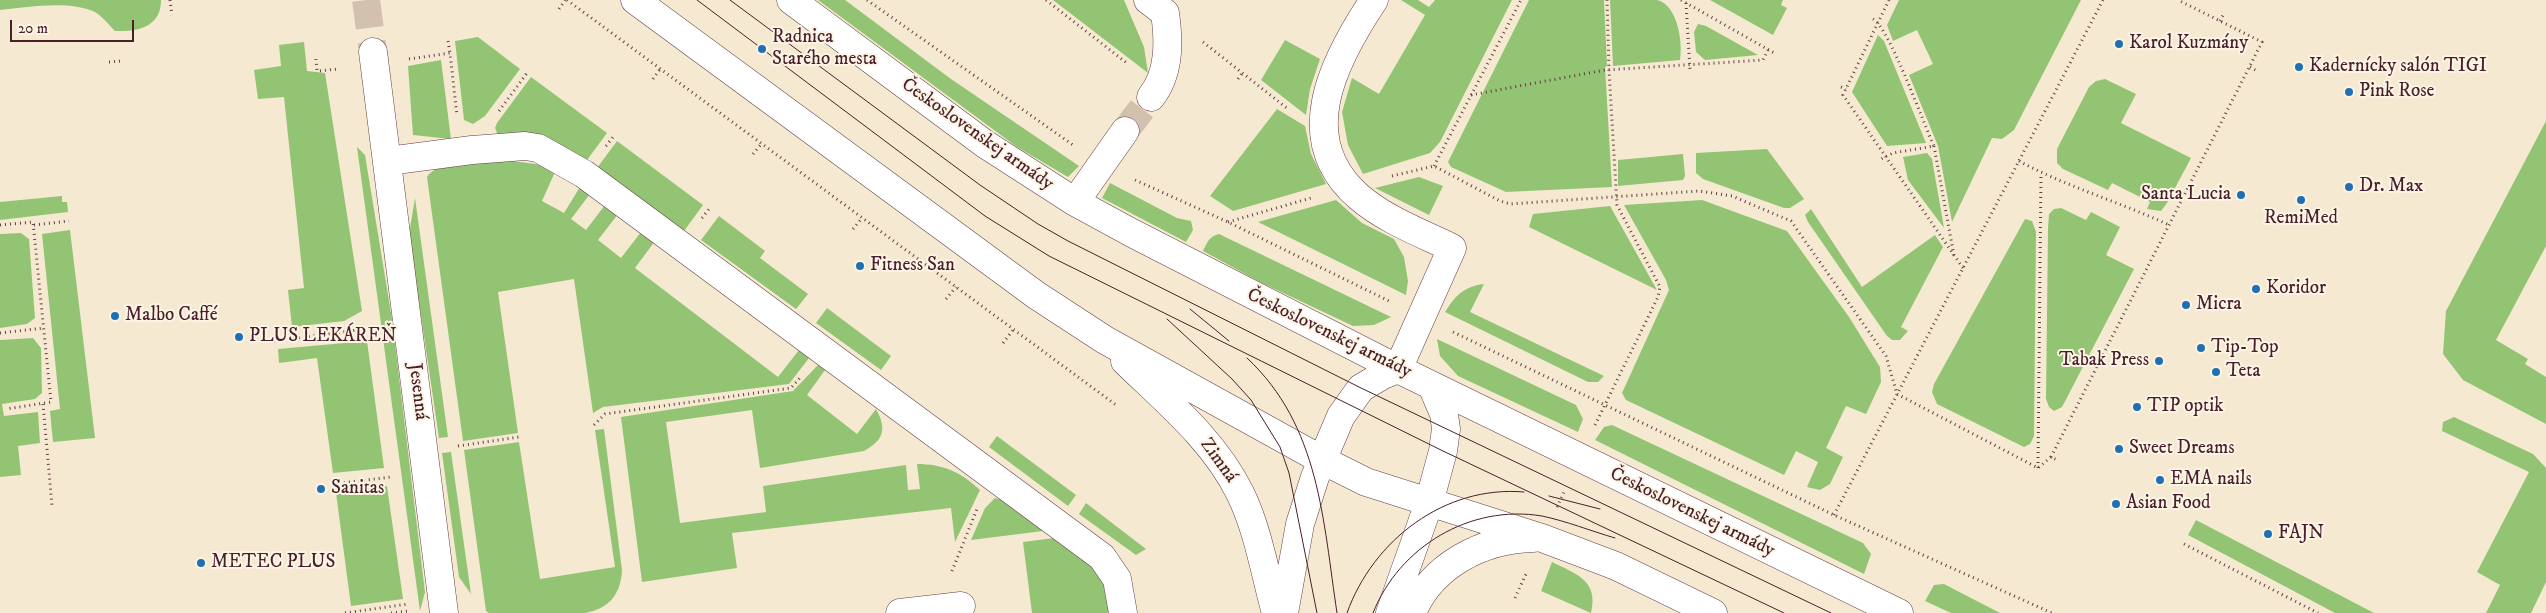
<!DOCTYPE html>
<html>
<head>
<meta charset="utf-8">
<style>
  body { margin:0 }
  #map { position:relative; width:2546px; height:613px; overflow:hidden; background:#f5ead1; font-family:"IM FELL DW Pica",serif }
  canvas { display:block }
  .scale { position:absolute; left:10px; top:20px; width:124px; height:22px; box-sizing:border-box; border:2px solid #4a1f2b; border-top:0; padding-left:6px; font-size:15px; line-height:18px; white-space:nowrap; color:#4a1f2b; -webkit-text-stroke:4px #fcf5e5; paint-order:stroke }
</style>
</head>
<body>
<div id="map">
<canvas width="2546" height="613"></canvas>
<div class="scale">20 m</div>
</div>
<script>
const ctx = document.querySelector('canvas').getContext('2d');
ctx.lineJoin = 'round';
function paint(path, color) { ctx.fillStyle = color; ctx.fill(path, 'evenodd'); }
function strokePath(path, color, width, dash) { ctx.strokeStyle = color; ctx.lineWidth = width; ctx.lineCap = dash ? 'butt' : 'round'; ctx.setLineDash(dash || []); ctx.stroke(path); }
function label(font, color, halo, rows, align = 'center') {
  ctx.font = font + ' "IM FELL DW Pica",serif'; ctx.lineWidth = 4; ctx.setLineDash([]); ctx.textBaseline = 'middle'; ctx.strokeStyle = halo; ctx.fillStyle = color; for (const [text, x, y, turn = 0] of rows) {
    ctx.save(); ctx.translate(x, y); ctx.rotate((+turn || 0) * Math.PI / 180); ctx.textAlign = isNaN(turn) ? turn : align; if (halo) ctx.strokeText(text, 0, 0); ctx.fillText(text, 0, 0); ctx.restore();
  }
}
paint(new Path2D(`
  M0 0H161C161 27 138 32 115 31 109 25 103 17 95 12 69 0 29 7 0 10Z
  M818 0H845L951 79 1079 166 1068 177 1017 147Z
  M1053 0H1124L1144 47 1148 73Z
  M1401 0H1418L1429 7 1435 0H1512L1440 142 1430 153 1363 174 1348 145 1342 112 1352 78 1379 94 1425 15Z
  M1529 0H1604L1607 66 1605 67 1612 187 1506 192 1451 167 1448 162Z
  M1610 0C1624 0 1643 0 1657 0 1678 5 1683 43 1680 60L1613 66Z
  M1710 0H1783L1781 5 1787 8 1773 35Z
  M1899 0H2081L2014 130 2002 139 1992 138 1952 222 1938 146 1909 75 1933 64 1917 30 1893 41 1887 25Z
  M1698 24 1706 26 1758 55 1705 60 1696 52 1694 32Z
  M1878 35 1884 41 1926 143 1887 146 1852 92Z
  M478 37 520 69 485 116 473 124 464 120 455 41Z
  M1285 40 1320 59 1310 89 1306 115 1261 80Z
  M304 42 307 71 325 73 362 311 344 321 292 327 288 290 304 288 284 97 258 99 254 70 281 66 279 45Z
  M441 60 451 139 413 135 408 66Z
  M531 77 607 133 587 160 551 142 499 138 495 128 497 123Z
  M2105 79 2136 94 2121 123 2191 158 2167 203 2161 211 2147 209 2150 202 2112 183 2108 190 2063 169 2057 163V149L2089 87 2096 81Z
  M1277 109 1305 126 1311 154 1326 184 1233 211 1210 196Z
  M2546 121V246L2496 340 2528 359 2525 364 2546 377V424L2463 380 2443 354 2446 311Z
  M617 141 703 205 684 231 597 168Z
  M357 147 365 155 392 319 425 592 420 611Z
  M1767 149 1804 199 1790 208H1784L1703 179 1696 173V153Z
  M1927 153 1932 159 1944 228 1908 180 1903 157Z
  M1683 154 1685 176 1683 180 1618 186V160Z
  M497 159 543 165 555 172 542 201 564 213 580 187 590 194 571 219 586 230 605 205 618 214 598 240 621 258 641 232 655 241 635 268 778 377 799 350 809 358 789 384 603 407 593 413 574 279 498 292 518 433 463 441 427 177C436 161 480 161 497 159Z
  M1419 177 1443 186 1429 215 1375 188Z
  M1110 183 1177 218 1191 221 1193 230 1186 242 1102 198Z
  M62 196V202H67L68 212 0 220V202Z
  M415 198 448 437 439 438 409 234Z
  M1336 200 1362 223 1394 239 1404 257 1408 281 1406 295 1258 222Z
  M1702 200 1787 231 1849 317 1880 367 1881 382 1866 414 1846 406 1826 448 1843 457 1830 484 1820 490 1807 487 1818 462 1796 451 1784 475 1626 400 1622 393 1669 290 1666 280 1624 205Z
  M1610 206 1657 290 1529 227 1533 214Z
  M2061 208 2086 220 2091 212 2120 227 2106 255 2134 269 2062 407 2054 411 2049 407 2046 399 2048 229 2049 214 2054 209Z
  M1811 209 1862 287 1935 235 1943 247 1901 327 1908 331 1900 340H1892L1887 336 1808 222 1805 215Z
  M719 216 765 251 760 258 808 294 796 309 701 240Z
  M2025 219 2032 221 2036 232 2034 436 2030 444 2024 447 1937 404 1932 392 1934 384Z
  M70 230 95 438 53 442 50 411 60 409 42 234Z
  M21 233 29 239 35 318 27 324 0 328V234Z
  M1219 234 1391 317 1374 325 1353 326 1260 282 1203 251C1207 243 1209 236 1219 234Z
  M1484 284 1470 312 1604 376 1598 382H1588L1445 312C1456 295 1463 287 1484 284Z
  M827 308 891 356 881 370 816 323Z
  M33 338 41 348 42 393 35 399 2 404 4 416 38 412 40 443 18 446 21 475 0 477V340Z
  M1437 339 1576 405 1583 419 1578 432 1458 376 1440 356Z
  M367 341 384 468 333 473 317 358 279 363 278 349Z
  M818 365 825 370 807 395 857 434 876 409C887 429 884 440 864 451L760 468 752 410 666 422 680 523 766 512 763 486 906 465 908 490 920 489 917 464C943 464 961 472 980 490L955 542 951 508 732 533 737 568 642 582 621 417 793 391Z
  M2454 417 2533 454 2546 468V582L2531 613H2486L2500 585 2477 572 2529 472 2442 431 2443 422Z
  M1612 425 1863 543 1871 554 1864 574 1595 440 1604 427Z
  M604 429 622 570C621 594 609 609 585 613H489L486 611 464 450 519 442 540 579 615 567 595 430Z
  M997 436 1076 495 1068 506 989 447Z
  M451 452 471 594 459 577 442 453Z
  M387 486 403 599 351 606 336 493Z
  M995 498 1004 500 1051 530 971 540 985 508Z
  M1086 503 1146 549 1136 555 1079 514Z
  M2196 520 2374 613H2335L2188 535Z
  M1062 537 1107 580 1114 613H1032L1023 542Z
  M1552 562C1576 574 1599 580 1591 613L1541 591Z
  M1944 584 2000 613H1951L1925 601 1934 585Z`), '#93c474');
strokePath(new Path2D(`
  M366 0 373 52
  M1125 131 1151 97`), '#d3c1b0', 28, [28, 14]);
const minor = new Path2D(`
  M635 0 1036 295 1105 340 1322 460 1366 482 1542 538 1616 566 1713 613
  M791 0 985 144 1075 202 1132 233 1398 369 1899 613
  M1148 0 1165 13C1169 41 1170 73 1151 97
  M1374 0C1334 60 1292 139 1359 197 1386 220 1421 233 1452 248L1398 369
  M373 52 444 613
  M388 161 472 150 525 146 538 148 584 174 1102 557 1117 579 1123 613
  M1075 202 1125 131
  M1125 361C1166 401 1214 440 1240 493 1258 529 1265 574 1276 613
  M900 613 961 606
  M1284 613 1300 524 1315 477 1341 416 1361 388 1383 375 1398 369
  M1390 613 1429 503 1443 451 1446 429 1444 414 1432 386
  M1412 613C1431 566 1482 539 1533 538`);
strokePath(minor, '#643d44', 29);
strokePath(new Path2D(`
  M170 0 172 15
  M567 0 1116 405
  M867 0 1073 145
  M1046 0 1128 64
  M1681 0 1776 54
  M1889 0 1843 95 1963 268
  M1686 3 1690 70
  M559 9 565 0
  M1873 19C1889 27 1924 125 1934 146L1893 153 1881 159
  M2220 21 2224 13
  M448 41 450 53
  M1203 42 1288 109
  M316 59 317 71 339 69
  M409 59 450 53 457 116
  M109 62 121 61
  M2250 67 2257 71
  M653 79 660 69
  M1238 79 1243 72
  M1841 87 1846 89
  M1471 95 1605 70 1763 60 1768 50
  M499 111 527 73
  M606 146 613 137
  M1934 146 1954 256
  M753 154 762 143
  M2019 161C2067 187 2120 202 2169 225
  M1434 166 1521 0
  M1392 176 1434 166 1500 201 1510 204 1699 191 1732 196 1791 221 1886 356 1897 394 2038 468 2051 457 2059 461
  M1135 180 1228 222 1389 301
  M702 218 709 209
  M1228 222 1311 198
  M0 225 33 222 51 402 6 409
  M34 225 69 221
  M853 229 862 218
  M946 299 956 287
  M1453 332 1834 515 2052 613
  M0 333 44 328
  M274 341 373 328
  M1003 343 1013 330
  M43 404 52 506
  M594 425 605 414 791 388 800 378
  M1595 425 1658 297 1660 287 1617 205 1609 70 1607 0
  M458 446 519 437
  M2051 457 2262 42 2178 0
  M2038 468 2041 173
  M334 484 391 477
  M1557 507 1565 490
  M1834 515 2103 0
  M2184 544 2318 613
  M952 571 977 509
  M1515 598 1526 574
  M345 613 408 604
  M391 613 409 611`), '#643d44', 3, [1, 4]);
strokePath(minor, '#fff', 28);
strokePath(new Path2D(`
  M697 0 985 216 1049 256 1443 451 1784 613
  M730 0 980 185 1038 224 1068 241 1361 388 1831 613
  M1190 309 1229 341
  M1167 319 1232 379 1251 400 1280 447 1289 473 1317 613
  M1247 358C1320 426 1323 521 1337 613
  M1549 496 1600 509
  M1347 613C1373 540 1445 485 1524 492
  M1373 613C1399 547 1470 504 1542 516 1566 521 1591 531 1615 538`), '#4a1f2b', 1);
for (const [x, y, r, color] of [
  [2119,44,5,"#1f6fb2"],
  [762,49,5,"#1f6fb2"],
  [2299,67,5,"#1f6fb2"],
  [2349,92,5,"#1f6fb2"],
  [2349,187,5,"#1f6fb2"],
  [2241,195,5,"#1f6fb2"],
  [2301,200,5,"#1f6fb2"],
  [860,266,5,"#1f6fb2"],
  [2256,289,5,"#1f6fb2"],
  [2186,305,5,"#1f6fb2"],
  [115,316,5,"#1f6fb2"],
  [239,337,5,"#1f6fb2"],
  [2201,348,5,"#1f6fb2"],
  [2159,361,5,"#1f6fb2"],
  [2216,372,5,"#1f6fb2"],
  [2137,407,5,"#1f6fb2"],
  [2119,449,5,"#1f6fb2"],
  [2160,480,5,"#1f6fb2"],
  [321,489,5,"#1f6fb2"],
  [2116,504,5,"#1f6fb2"],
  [2268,534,5,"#1f6fb2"],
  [201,563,5,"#1f6fb2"]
]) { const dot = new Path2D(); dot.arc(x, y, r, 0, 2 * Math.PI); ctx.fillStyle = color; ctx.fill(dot); strokePath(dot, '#fcf5e5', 2); }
label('19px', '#4a1f2b', '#fcf5e5', [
  ["Radnica",772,38],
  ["Starého mesta",772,60],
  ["Karol Kuzmány",2129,44],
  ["Kadernícky salón TIGI",2309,67],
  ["Pink Rose",2359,92],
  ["Dr. Max",2359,187],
  ["Santa Lucia",2231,195,"right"],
  ["RemiMed",2301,219,"center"],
  ["Fitness San",870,266],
  ["Koridor",2266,289],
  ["Micra",2196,305],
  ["Malbo Caffé",125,316],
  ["PLUS LEKÁREŇ",249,337],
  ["Tip-Top",2211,348],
  ["Tabak Press",2149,361,"right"],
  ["Teta",2226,372],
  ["TIP optik",2147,407],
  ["Sweet Dreams",2129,449],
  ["EMA nails",2170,480],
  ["Sanitas",331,489],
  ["Asian Food",2126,504],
  ["FAJN",2278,534],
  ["METEC PLUS",211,563]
], 'left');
label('19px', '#4a1f2b', '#fcf5e5', [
  ["Československej armády",977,135,35],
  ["Československej armády",1329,334,26],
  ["Jesenná",417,392,83],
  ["Zimná",1218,461,54],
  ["Československej armády",1692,513,26]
]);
</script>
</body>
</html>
